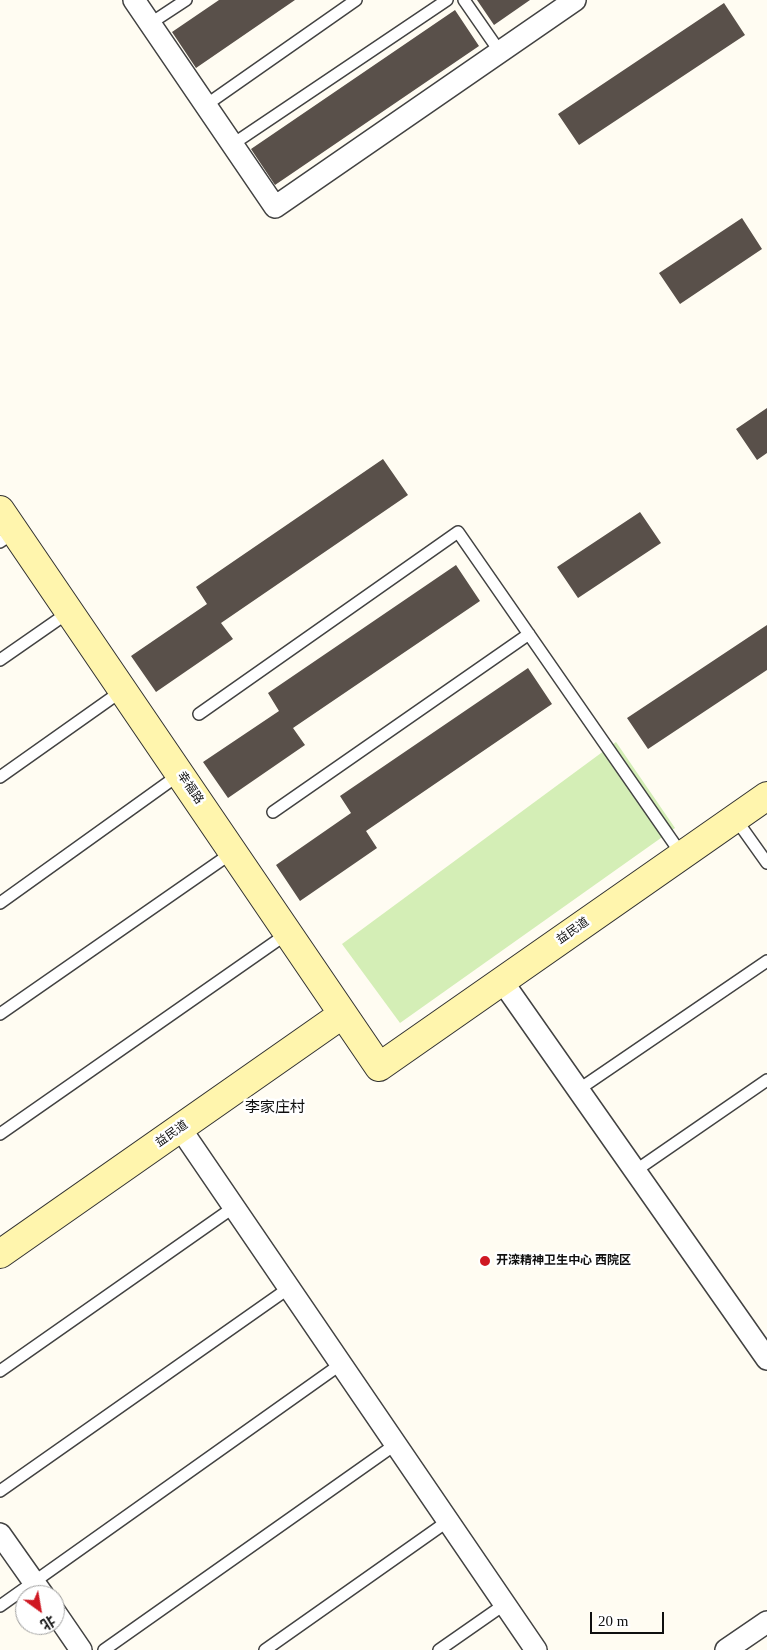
<!DOCTYPE html>
<html>
<head>
<meta charset="utf-8">
<style>
  body { margin:0 }
  #map { position:relative; width:767px; height:1650px; overflow:hidden; background:#fffcf2; font-family:"Times New Roman","Noto Sans SC",serif }
  canvas { display:block }
  .north { position:absolute; left:15px; top:1585px; width:50px; height:50px; box-sizing:border-box; background:#fff; border:1px solid #9f9f9f; border-radius:50%; rotate:148deg; font-size:14px; font-weight:700; line-height:20px; text-align:center; color:#0f0f0f }
  .north::after { content:''; display:block; margin:auto; width:18px; height:22px; background:#cf1822; clip-path:polygon(50% 0,100% 100%,50% 72%,0 100%) }
  .scale { position:absolute; left:590px; top:1612px; width:74px; height:22px; box-sizing:border-box; border:2px solid #0f0f0f; border-top:0; padding-left:6px; font-size:15px; line-height:18px; white-space:nowrap; color:#0f0f0f; -webkit-text-stroke:4px #fff; paint-order:stroke }
</style>
</head>
<body>
<div id="map">
<canvas width="767" height="1650"></canvas>
<div class="north">北</div>
<div class="scale">20 m</div>
</div>
<script>
const ctx = document.querySelector('canvas').getContext('2d');
ctx.lineJoin = 'round';
function paint(path, color) { ctx.fillStyle = color; ctx.fill(path, 'evenodd'); }
function strokePath(path, color, width, dash) { ctx.strokeStyle = color; ctx.lineWidth = width; ctx.lineCap = dash ? 'butt' : 'round'; ctx.setLineDash(dash || []); ctx.stroke(path); }
function label(font, color, halo, rows, align = 'center') {
  ctx.font = font + ' "Times New Roman","Noto Sans SC",serif'; ctx.lineWidth = 5; ctx.setLineDash([]); ctx.textBaseline = 'middle'; ctx.strokeStyle = halo; ctx.fillStyle = color; for (const [text, x, y, turn = 0] of rows) {
    ctx.save(); ctx.translate(x, y); ctx.rotate((+turn || 0) * Math.PI / 180); ctx.textAlign = isNaN(turn) ? turn : align; if (halo) ctx.strokeText(text, 0, 0); ctx.fillText(text, 0, 0); ctx.restore();
  }
}
paint(new Path2D(`
  M616 742 675 828 400 1023 342 944Z`), '#d4eeb6');
paint(new Path2D(`
  M219 0H295L196 68 172 32Z
  M477 0H530L494 25Z
  M724 3 745 35 579 145 558 114Z
  M455 10 479 46 275 185 251 149Z
  M742 218 762 249 680 304 659 273Z
  M767 408V453L757 460 736 429Z
  M383 459 408 495 221 623 233 639 156 692 131 656 207 604 196 587Z
  M640 512 661 543 578 598 557 567Z
  M456 565 480 601 293 728 305 745 228 798 203 762 279 711 268 693Z
  M767 625V670L648 749 627 718Z
  M528 668 552 704 366 831 377 848 300 901 276 865 351 813 340 796Z`), '#59504a');
const lane = new Path2D(`
  M464 0 500 52
  M151 23 186 0
  M206 105 356 0
  M233 144 447 0
  M0 542 15 532
  M0 660 69 612
  M199 714 458 532 682 855
  M0 777 123 690
  M273 812 529 634
  M735 818 767 863
  M0 903 180 774
  M0 1014 233 852
  M578 1090 767 961
  M0 1134 288 933
  M635 1171 767 1080
  M0 1371 234 1207
  M0 1491 289 1288
  M0 1606 341 1364
  M104 1650 396 1444
  M265 1650 448 1521
  M439 1650 505 1604`);
const street = new Path2D(`
  M134 0 275 207 575 0
  M502 981 767 1359
  M180 1128 536 1650
  M0 1534 43 1595
  M55 1612 81 1650
  M726 1650 767 1622`);
const secondary = new Path2D(`
  M0 510 379 1067 767 796
  M0 1254 343 1014`);
strokePath(lane, '#424242', 14);
strokePath(street, '#424242', 24);
strokePath(secondary, '#313131', 30);
strokePath(lane, '#fff', 11);
strokePath(street, '#fff', 21);
strokePath(secondary, '#fff5ad', 28);
for (const [x, y, r, color] of [
  [485,1261,6,"#cf1822"]
]) { const dot = new Path2D(); dot.arc(x, y, r, 0, 2 * Math.PI); ctx.fillStyle = color; ctx.fill(dot); strokePath(dot, '#fff', 2); }
label('12px', '#0f0f0f', '#fff', [
  ["幸福路",190,788,56],
  ["益民道",573,931,-35],
  ["益民道",172,1134,-35]
]);
label('bold 12px', '#0f0f0f', '#fff', [
  ["开滦精神卫生中心 西院区",496,1261]
], 'left');
label('15px', '#0f0f0f', '#fff', [
  ["李家庄村",275,1108]
]);
</script>
</body>
</html>
